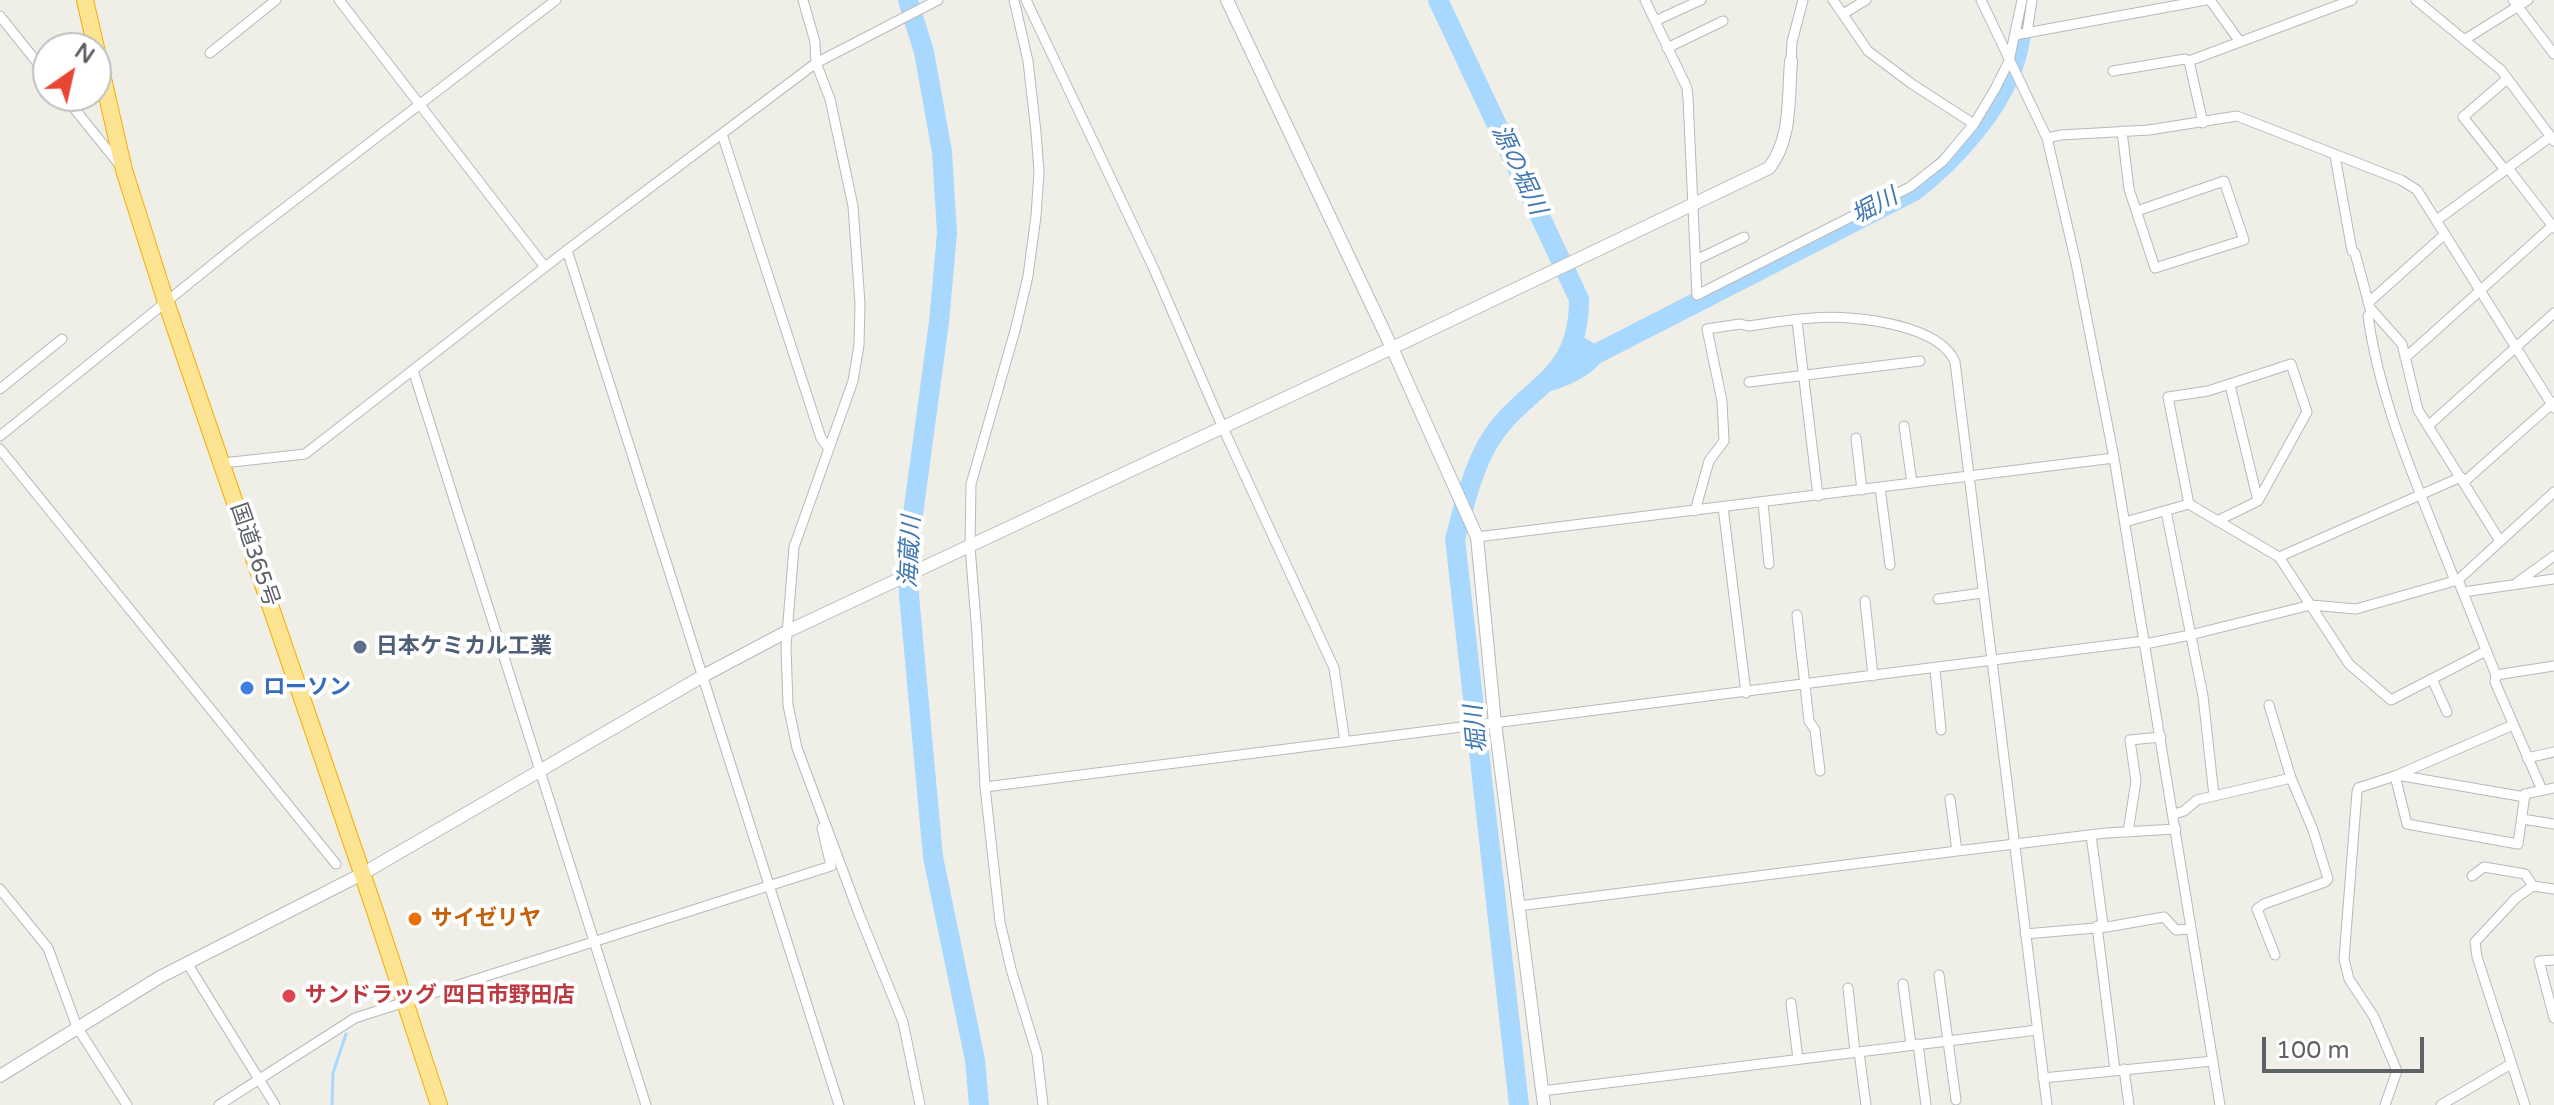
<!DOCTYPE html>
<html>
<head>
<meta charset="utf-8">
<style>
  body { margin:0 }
  #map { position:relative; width:2554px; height:1105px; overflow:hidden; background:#f0efe7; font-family:"Varela Round",sans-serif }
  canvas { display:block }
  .north { position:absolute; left:32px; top:32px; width:80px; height:80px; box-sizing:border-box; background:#fff; border:2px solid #bfc0c2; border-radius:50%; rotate:34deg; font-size:22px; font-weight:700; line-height:32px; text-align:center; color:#5e6267 }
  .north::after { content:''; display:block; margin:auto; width:28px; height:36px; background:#ea4634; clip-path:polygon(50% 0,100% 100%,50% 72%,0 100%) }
  .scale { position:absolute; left:2262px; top:1037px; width:162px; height:36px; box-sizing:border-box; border:4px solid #5e6267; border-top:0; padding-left:10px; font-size:24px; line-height:28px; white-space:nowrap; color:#5e6267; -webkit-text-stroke:6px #fff; paint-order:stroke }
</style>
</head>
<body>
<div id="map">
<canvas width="2554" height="1105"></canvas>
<div class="north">N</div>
<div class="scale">100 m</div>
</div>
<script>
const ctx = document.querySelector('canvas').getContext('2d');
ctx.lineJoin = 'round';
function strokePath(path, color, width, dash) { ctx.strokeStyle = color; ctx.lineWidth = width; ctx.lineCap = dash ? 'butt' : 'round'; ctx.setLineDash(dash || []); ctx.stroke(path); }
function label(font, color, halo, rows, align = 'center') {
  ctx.font = font + ' "Varela Round","Noto Sans JP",sans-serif'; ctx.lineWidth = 8; ctx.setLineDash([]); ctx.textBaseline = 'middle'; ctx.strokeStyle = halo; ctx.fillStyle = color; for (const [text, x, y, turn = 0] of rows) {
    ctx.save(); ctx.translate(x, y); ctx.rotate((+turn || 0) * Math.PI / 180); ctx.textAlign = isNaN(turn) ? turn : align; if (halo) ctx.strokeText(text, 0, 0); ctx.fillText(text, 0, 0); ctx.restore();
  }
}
strokePath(new Path2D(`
  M332 1105 333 1073 346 1034`), '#a9d8ff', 3);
strokePath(new Path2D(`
  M908 0 924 52 942 152 947 233 939 322 909 544V595L933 857 975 1060 979 1105
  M1438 0 1579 299C1579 385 1523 383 1487 445 1471 474 1464 507 1455 539L1519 1105
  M1574 343 1594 355 1914 191C1954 161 2000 109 2015 61 2021 41 2024 20 2027 0
  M1550 381C1566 376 1584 368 1594 355`), '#a9d8ff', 20);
const street = new Path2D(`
  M339 0 545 267
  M803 0 815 42 816 63 830 99 853 206 860 304 859 345 853 381 794 547 786 647 788 705 797 748 859 914 903 1022 920 1105
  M1014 0 1028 61 1036 132 1039 172 1036 216 1028 276 1016 327 971 484 970 547 977 634 985 787 1000 922 1011 969 1037 1054 1043 1105
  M1026 0 1153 267 1223 428 1334 668 1345 742
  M1645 0 1687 88 1688 98 1697 295 1910 187 1943 161 1974 124 1995 89 2009 61 2022 0
  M1833 0 1868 51 1912 84 1974 124
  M1981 0 2047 138 2076 263 2114 458 2220 1105
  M2210 0 2240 42
  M2416 0 2501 70 2554 141
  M2513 0 2554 54
  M1843 14 1866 0
  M0 16 48 76
  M1655 21 1701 0
  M2027 33 2032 0
  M2015 35 2206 0
  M2464 40 2528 0
  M1667 48 1723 21
  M210 53 276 0
  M1791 61 1792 42 1803 0
  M2113 71 2185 59 2189 61
  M64 96 119 164
  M2203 123 2189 61 2352 0
  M2122 131 2129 189 2155 268 2244 240 2224 181 2137 211
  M722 134 821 438 829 449
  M2047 138 2061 135 2149 130 2237 116 2401 180 2417 190 2554 408
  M2335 156 2352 251 2355 253 2370 308 2371 313 2368 316C2381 409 2421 493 2455 581
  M2508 168 2554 228
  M2505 170 2463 117 2507 79
  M2437 220 2550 137
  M567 250 839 1105
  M1696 260 1744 237
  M2368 303 2445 234
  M2370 308 2402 344 2418 410 2500 541
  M1797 321 1818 496
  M2405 358 2552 226
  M413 370 646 1105
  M1749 382 1920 361
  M2230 385 2258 501
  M0 389 62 339
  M1904 426 1912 483
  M2428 426 2554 313
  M0 436 244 239 556 0
  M1856 438 1862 490
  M0 449 336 864
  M223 463 305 454 567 250 816 63 938 0
  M2464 482 2554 402
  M1880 487 1890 565
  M1763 503 1769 564
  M2189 504 2168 397 2208 391 2291 364 2307 412 2258 501 2217 521
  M1723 507 1746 693
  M1695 511 1709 461 1724 441 1722 401 1707 329 1740 324 1748 326C1778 322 1818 315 1849 318 1880 320 1942 330 1955 362L2047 1105
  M2166 511 2203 696 2214 796
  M2125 522 2189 504 2279 557 2349 664 2391 700 2486 651
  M1477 537 2114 458
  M2279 557 2461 477
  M2458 580 2496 675 2495 682 2542 790
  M2518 582 2554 556
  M2463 592 2554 579
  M1938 599 1982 593
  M1865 601 1873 676
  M1797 615 1809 721 1815 730 1820 771
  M2145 644 2190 635 2311 605 2356 609 2458 580 2554 492
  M1935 669 1941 730
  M2496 675 2554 666
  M2432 679 2447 712
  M2269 705 2291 778
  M2527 758 2554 752
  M2397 775 2525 797
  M2395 776 2407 824 2518 844 2525 794 2554 788
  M985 787 2144 641
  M1950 799 1957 851
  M2174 814 2184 811 2197 800 2291 778 2313 830 2328 879 2325 882 2264 904 2257 909 2275 955
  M2522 819 2554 824
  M2128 832 2136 781 2130 740 2161 737
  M2091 835 2103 925
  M2472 876 2484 867 2525 874 2533 886
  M0 889 48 948 77 1027 127 1105
  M1518 906 1957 851 2106 833 2176 829
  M2097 926 2115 1070
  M2025 934 2107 927 2164 917 2176 930 2190 929
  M2554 960 2539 961 2554 1018
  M187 963 275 1105
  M1939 975 1956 1100
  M1903 984 1911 1045
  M1848 988 1855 1052
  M1791 1003 1798 1059
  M1918 1044 1926 1105
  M1859 1052 1866 1105
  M2124 1069 2129 1105
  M2043 1078 2213 1061
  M1542 1091 2037 1030
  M219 1105 355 1018 831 866 822 828
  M2385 1105 2397 1071 2374 1017 2349 979 2344 959 2357 792 2358 788 2395 776 2513 725
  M2441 1105 2511 1064
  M2525 1105 2477 957 2475 942 2516 898 2533 886 2554 889`);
const secondary = new Path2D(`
  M0 1076 160 977 362 874 703 676 788 631 1392 348 1227 0
  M1544 1105 1495 723 1477 537 1392 348 1769 168C1792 139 1788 98 1791 61`);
const highway = new Path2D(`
  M85 0 124 170 166 302 374 908 439 1105`);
strokePath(street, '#b7b9bd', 11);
strokePath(secondary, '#b5b9be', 14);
strokePath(highway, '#f7af00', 18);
strokePath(street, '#fff', 9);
strokePath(secondary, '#fff', 12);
strokePath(highway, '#fde492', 16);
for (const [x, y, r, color] of [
  [360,647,8,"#5c6f8a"],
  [247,688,8,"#3f7fe0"],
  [415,919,8,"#e8710a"],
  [289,996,8,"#e0444e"]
]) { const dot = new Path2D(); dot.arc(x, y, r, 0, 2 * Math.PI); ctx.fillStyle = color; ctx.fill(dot); strokePath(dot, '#fff', 3); }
label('22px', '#5e6267', '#fff', [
  ["国道365号",254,555,71]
]);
label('bold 22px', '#4e5e75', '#fff', [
  ["日本ケミカル工業",376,647]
], 'left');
label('bold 22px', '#366cbe', '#fff', [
  ["ローソン",263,688]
], 'left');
label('bold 22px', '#c56008', '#fff', [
  ["サイゼリヤ",431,919]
], 'left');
label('bold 22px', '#be3a42', '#fff', [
  ["サンドラッグ 四日市野田店",305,996]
], 'left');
label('italic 24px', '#4378b3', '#fff', [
  ["源の堀川",1518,170,65],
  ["堀川",1875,207,-28],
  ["海蔵川",911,552,-87],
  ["堀川",1477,729,-96]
]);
</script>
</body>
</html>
